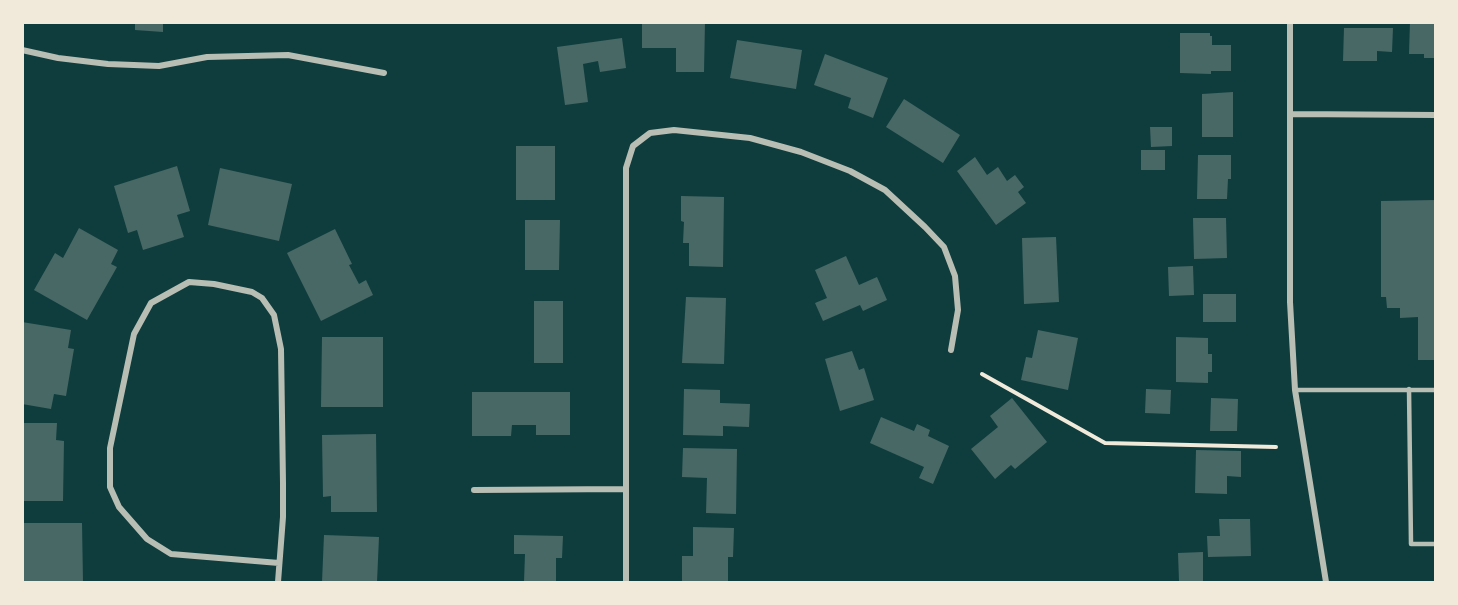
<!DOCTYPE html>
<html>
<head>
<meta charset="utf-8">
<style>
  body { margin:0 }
  #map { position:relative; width:1458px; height:605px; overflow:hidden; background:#0f3d3e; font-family:"Public Sans",sans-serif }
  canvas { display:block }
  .frame { position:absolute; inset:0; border:24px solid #f1e9da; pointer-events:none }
</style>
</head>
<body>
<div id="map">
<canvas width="1458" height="605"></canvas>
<div class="frame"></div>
</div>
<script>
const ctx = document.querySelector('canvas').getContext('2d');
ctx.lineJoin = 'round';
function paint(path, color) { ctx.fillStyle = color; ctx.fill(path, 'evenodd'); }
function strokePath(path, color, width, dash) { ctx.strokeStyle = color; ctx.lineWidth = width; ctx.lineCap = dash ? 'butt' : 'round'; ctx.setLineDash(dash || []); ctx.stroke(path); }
paint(new Path2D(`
  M135 22H163V32L135 30Z
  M642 22H705L704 72H676V48H642Z
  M1410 22H1436V58H1424V54H1409Z
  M1344 28H1393L1392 52 1377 51V61H1343Z
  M1180 33H1210V36H1212V45H1231V71H1211V74L1180 73Z
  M622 38 626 68 600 72 598 61 583 64 588 102 565 105 557 47Z
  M737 40 802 50 796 89 730 78Z
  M825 54 888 78 873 118 848 108 851 98 814 85Z
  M1233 92V137H1202V94Z
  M904 99 960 135 943 163 886 127Z
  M1150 127H1172V146L1151 147Z
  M516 146H555V200H516Z
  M1141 150H1165V170H1141Z
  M1198 155H1231V179H1228L1227 199H1197Z
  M975 157 987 175 998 167 1007 181 1015 175 1024 187 1018 192 1026 203 996 225 957 171Z
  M177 166 190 211 177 215 184 237 143 250 137 230 128 233 114 186Z
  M220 168 292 184 279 241 208 225Z
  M681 196 724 197 723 267 689 266V243H683L684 222 681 221Z
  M1436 200V360H1418V317L1400 318V308H1387L1386 297H1381V201Z
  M1193 218H1226L1227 258 1194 259Z
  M525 220H560L559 270H525Z
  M79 228 118 250 111 264 117 267 87 320 34 290 55 253 63 258Z
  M335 229 352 264 349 265 359 284 366 280 373 295 321 321 287 253Z
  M1056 237 1059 302 1024 304 1022 238Z
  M846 256 859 285 877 277 887 300 863 311 860 305 823 321 815 303 827 298 815 270Z
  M1193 266 1194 295 1169 296 1168 267Z
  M1203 294H1236V322H1203Z
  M686 297 726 298 724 364 682 363Z
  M534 301H563V363H534Z
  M22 322 71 330 68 348 74 349 66 396 54 394 51 409 22 404Z
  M1038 330 1078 338 1068 390 1021 380 1026 357 1032 358Z
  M322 337H383V407H321Z
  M1176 337 1208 338V354H1212V372H1208V383L1176 382Z
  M852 351 859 370 864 368 874 400 840 411 825 359Z
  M684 389 720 390V403L750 404 749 427 723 426V436L683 435Z
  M1146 389 1171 390 1170 414 1145 413Z
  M472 392H570V435H536V425H512L511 436H472Z
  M1012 398 1047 442 1015 469 1011 465 995 479 971 449 998 427 990 416Z
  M1211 398 1238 399 1237 431H1210Z
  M881 417 914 431 917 424 930 430 928 436 949 446 933 484 919 478 924 467 870 443Z
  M22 423H57L56 440 64 441 63 501H22Z
  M376 434 377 512H331V496L323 497 322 435Z
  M683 448 737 449 736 514 706 513 707 478 682 477Z
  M1196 450 1241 451V477L1227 476V494L1195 493Z
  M1219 519H1250L1251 556 1208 557 1207 536H1220Z
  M24 523H82L83 582H24Z
  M693 527 734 528 733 557H728V582H682V556H693Z
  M324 535 379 537 377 582H322Z
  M514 535 563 536 562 558H556V582H524L525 554H514Z
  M1203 552V581H1179L1178 553Z`), '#486865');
strokePath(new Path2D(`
  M982 374 1105 443 1276 447`), '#f1e9da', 4);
strokePath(new Path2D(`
  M1409 389 1411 544H1436
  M1295 390H1436`), '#b8beb3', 4.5);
strokePath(new Path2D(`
  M1290 22V302L1295 390 1326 582
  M22 50 58 58 108 64 159 66 207 57 288 55 384 73
  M1290 114 1436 115
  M474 490 626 489
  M278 582 283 517V483L281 349 274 315 262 298 252 292 214 284 189 282 151 303 134 334 110 448V487L119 507 147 539 171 554 279 563
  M626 582V168L633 146 650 133 674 130 750 138 801 152 850 171 885 190 925 227 944 247 955 276 958 310 951 350`), '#b8beb3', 6);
</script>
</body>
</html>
